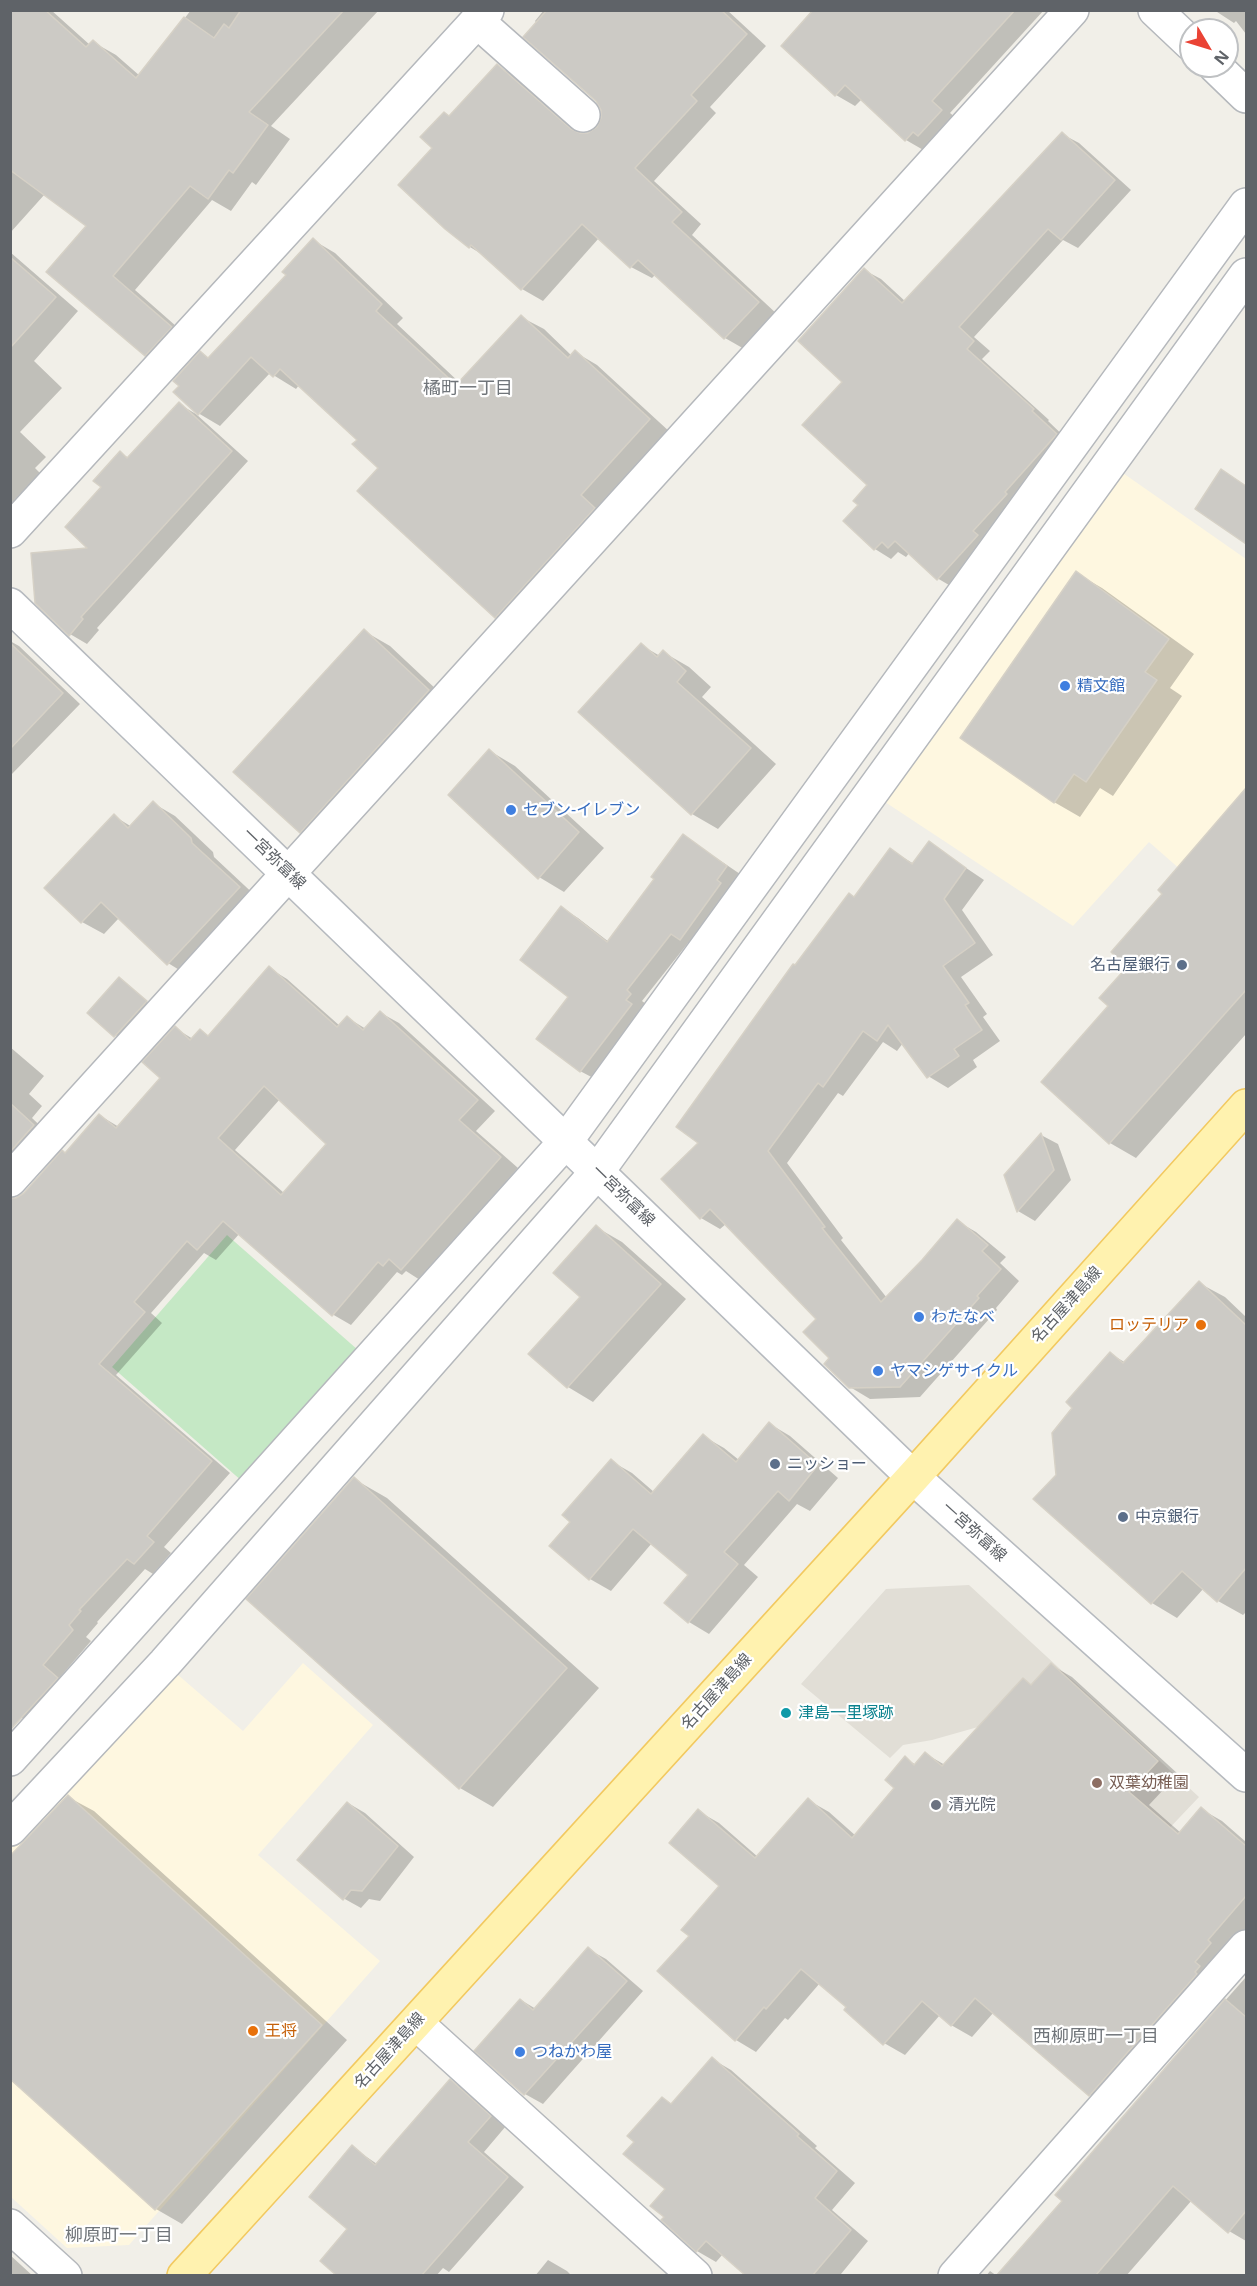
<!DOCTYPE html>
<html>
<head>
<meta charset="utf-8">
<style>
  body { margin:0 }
  #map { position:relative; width:1257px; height:2286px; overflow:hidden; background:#f1efe8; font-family:"Noto Sans",sans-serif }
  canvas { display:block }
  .frame { position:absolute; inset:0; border:12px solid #5f6368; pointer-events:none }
  .north { position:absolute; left:1179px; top:18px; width:60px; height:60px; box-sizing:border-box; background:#fff; border:2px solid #bfc1c3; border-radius:50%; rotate:128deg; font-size:16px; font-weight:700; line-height:24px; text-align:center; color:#5f6368 }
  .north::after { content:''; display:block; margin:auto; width:21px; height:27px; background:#ea4335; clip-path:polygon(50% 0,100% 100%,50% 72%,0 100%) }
</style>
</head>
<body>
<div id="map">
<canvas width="1257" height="2286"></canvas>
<div class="frame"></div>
<div class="north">N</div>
</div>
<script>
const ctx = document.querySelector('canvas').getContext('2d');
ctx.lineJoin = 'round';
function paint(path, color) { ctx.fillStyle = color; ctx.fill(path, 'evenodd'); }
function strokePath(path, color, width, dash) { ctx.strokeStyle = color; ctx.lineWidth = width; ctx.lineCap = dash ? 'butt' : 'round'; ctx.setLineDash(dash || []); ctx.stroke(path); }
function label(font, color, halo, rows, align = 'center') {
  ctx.font = font + ' "Noto Sans","Noto Sans JP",sans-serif'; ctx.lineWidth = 4.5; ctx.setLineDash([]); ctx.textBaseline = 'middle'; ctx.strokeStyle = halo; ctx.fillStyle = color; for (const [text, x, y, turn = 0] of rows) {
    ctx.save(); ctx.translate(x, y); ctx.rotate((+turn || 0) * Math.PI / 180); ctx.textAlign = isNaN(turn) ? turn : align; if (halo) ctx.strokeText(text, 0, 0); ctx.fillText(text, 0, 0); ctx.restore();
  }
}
paint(new Path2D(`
  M1120 471 1246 559V927L1149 842 1073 926 885 802Z
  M303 1663 373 1725 258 1855 380 1961 129 2245 67 2248 11 2197V1841L170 1668 243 1731Z`), '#fef7e0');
paint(new Path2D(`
  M969 1585 1199 1797 1047 1957 978 1727 932 1740 903 1745 890 1758 801 1684 886 1589Z`), '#e1ded6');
paint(new Path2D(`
  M227 1235 358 1350 243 1482 112 1367Z`), '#c5e8c5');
paint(new Path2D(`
  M10 10H51L90 45 93 42 116 55 140 76 191 10H379L271 126 290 139 256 185 252 182 231 211 212 200 135 290 193 341 168 368 145 355 88 226 45 194 10 233Z
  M544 10H727L766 46 710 107 716 113 654 181 701 224 692 235 778 315 746 350 725 338 656 274 652 278 631 267 599 238 543 301 522 289 488 258 470 247 434 148 450 117 498 66 518 78 582 135 589 134 598 129 603 118 602 109 535 21Z
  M815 10H1044L950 113 961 122 925 151 906 140 862 99 855 106 836 95Z
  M1214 10H1246V34L1236 21 1234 23Z
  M1062 134 1079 143 1131 190 1078 248 1063 240 974 337 990 351 982 359 1049 420 1048 421 1072 444 954 588 937 578 910 552 906 557 898 552 891 559 875 549 860 505 869 485 844 382 864 270 881 279 906 302Z
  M313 240 335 253 403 318 397 324 460 383 521 317 544 329 572 356 575 352 597 365 671 433 518 629 496 617 359 440 299 385 296 389 270 373 220 426 198 413 200 353 209 358 288 275Z
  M10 252 78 311 34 361 62 388 20 432 46 457 35 468 49 482 10 522Z
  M179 404 196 414 248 461 97 628 99 630 87 644 70 634 36 602 31 555 90 549 103 487 120 453 129 458Z
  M1222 471 1246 486V542L1197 508Z
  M1076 573 1102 588 1194 654 1170 688 1182 696 1113 796 1100 788 1080 817 1054 802Z
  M364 631 390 646 454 706 326 847 301 832Z
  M10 641 19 646 80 704 10 776Z
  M641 645 660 656 663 652 689 667 711 687 702 697 776 764 718 829 692 814Z
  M490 751 515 766 604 848 564 892 539 877Z
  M1241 796 1246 799V1034L1136 1158 1110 1143 1044 1082 1110 1006 1164 894Z
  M153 803 175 816 213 852 214 857 260 900 189 976 168 963 119 918 104 934 82 922 114 816 132 827Z
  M684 836 743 876 697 948 688 943 642 1001 646 1004 597 1080 580 1071 570 996 562 908 578 918 609 942 656 879Z
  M929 843 984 880 962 910 993 955 961 977 987 1014 983 1017 1000 1041 973 1060 977 1067 948 1088 928 1076 903 1043 897 1051 883 1042 843 1096 838 1093 787 1163 843 1238 841 1240 887 1298 924 1261 957 1221 976 1232 1006 1257 1000 1263 1019 1281 996 1308 997 1310 920 1397 870 1399 850 1387 831 1358 818 1319 726 1224 720 1229 701 1218 700 1143 795 967 855 899 891 850 914 864Z
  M269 968 287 979 340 1026 348 1018 366 1029 381 1013 399 1023 495 1111 476 1131 518 1168 420 1280 406 1271 402 1275 397 1272 351 1325 332 1314 240 1233 216 1260 204 1253 151 1313 162 1323 116 1375 230 1473 164 1547 171 1553 153 1574 145 1569 97 1622 98 1623 86 1637 91 1641 61 1676 75 1689 39 1729 10 1710 21 1197 63 1152 65 1154 99 1115 119 1127 162 1078 175 1028 193 1039 200 1030 209 1036ZM280 1099 328 1144 284 1193 235 1150Z
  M119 979 154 1007 123 1041 89 1013Z
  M10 1047 44 1076 29 1094 42 1106 32 1118 52 1137 10 1174Z
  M1041 1135 1058 1144 1071 1180 1035 1221 1018 1211 1006 1175Z
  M596 1227 622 1242 686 1299 593 1402 568 1387 582 1297Z
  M1199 1283 1225 1297 1246 1317V1612L1243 1615 1218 1601 1204 1588 1177 1618 1152 1603 1035 1499 1057 1475 1074 1408 1111 1354 1126 1363Z
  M770 1424 790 1436 838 1478 810 1511 797 1504 744 1565 758 1577 709 1634 689 1622 690 1575 652 1543 611 1591 590 1579 572 1522 611 1461 632 1473 654 1492 703 1436 724 1448 739 1460Z
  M354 1479 387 1498 599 1688 493 1807 460 1788Z
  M1051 1665 1072 1677 1178 1774 1149 1805 1181 1833 1201 1809 1222 1821 1246 1842V1953L1110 2107 1090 2095 994 2012 972 2037 951 2025 940 2015 905 2055 884 2043 848 2007 820 1983 788 2020 785 2018 756 2052 736 2040 691 1936 721 1886 698 1811 719 1823 758 1857 808 1800 829 1812 856 1836 896 1788 905 1758 916 1765 926 1754 945 1765 1023 1680 1032 1685Z
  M68 1797 94 1811 347 2040 182 2224 156 2209Z
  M348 1803 365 1813 414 1857 380 1901 369 1899 361 1908 343 1898Z
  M588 1949 606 1959 643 1991 543 2104 525 2094 477 2051 521 2000 536 2009Z
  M1246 1977V2241L1229 2231 1192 2200 1126 2276H998L1064 2201 1057 2195 1118 2122Z
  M712 2059 731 2070 817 2146 815 2148 855 2183 832 2210 868 2241 841 2274 843 2276H748L723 2254 716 2262 697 2251 663 2220 666 2217 667 2189 637 2142 662 2098 673 2105Z
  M450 2081 467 2090 506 2126 484 2152 524 2187 449 2272 443 2268 436 2276H339L349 2229 352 2147 377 2164Z
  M10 2255 33 2276H10Z
  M548 2260 567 2271 572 2276H535Z
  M990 2271 997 2276H986Z`), '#0003');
const building = new Path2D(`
  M10 10H45L86 47 93 40 136 78 184 17 214 38 224 24 229 28 241 10H344L249 112 268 125 233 173 229 170 208 199 190 186 113 276 172 327 145 356 46 272 86 226 10 170Z
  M547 10H721L747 34 691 95 697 101 635 168 682 212 672 222 759 302 724 339 638 260 630 268 582 224 521 290 471 245 469 248 445 229 398 185 432 148 420 137 444 112 449 116 497 64 571 129 580 133H588L597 127 601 118V110L596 101 523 37Z
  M813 10H1015L932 101 942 110 918 136 913 132 905 141 845 85 835 96 781 46Z
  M1062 132 1115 180 1061 240 1048 229 959 327 974 341 967 349 1034 409 1032 411 1057 434 1005 492 1007 494 973 531 978 535 937 580 895 541 888 548 882 542 874 550 843 521 858 505 853 501 867 485 802 425 842 382 798 341 864 268 902 303Z
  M313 238 382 304 376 311 456 385 521 315 568 358 575 350 650 419 581 495 595 508 495 618 357 491 378 468 352 444 357 440 280 369 273 377 251 357 198 415 173 392 179 386 173 381 200 351 208 358 286 275 282 272Z
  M10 257 56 297 10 348Z
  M179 402 232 451 81 617 83 619 69 636 35 603 31 553 87 548 65 527 101 487 93 481 120 451 127 458Z
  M1221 469 1246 486V544L1195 509Z
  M1076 571 1169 639 1145 672 1157 680 1086 782 1074 774 1054 803 960 738Z
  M364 629 429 690 300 833 233 772Z
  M10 643 63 693 10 749Z
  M641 643 657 657 663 650 686 671 677 682 751 748 691 815 578 712Z
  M489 749 579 832 538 879 448 795Z
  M1246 788V990L1109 1144 1041 1082 1108 1006 1099 998 1127 967 1111 952 1162 894 1158 890Z
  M153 801 191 838 192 843 240 887 167 965 101 902 81 923 44 888 114 814 128 828Z
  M683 834 727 866 717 880 721 883 680 940 671 934 627 990 631 994 626 1000 632 1004 580 1072 536 1039 568 997 520 960 561 906 607 942 654 879 651 877Z
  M929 841 966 868 944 899 975 943 943 966 969 1003 965 1005 982 1030 954 1049 959 1056 927 1078 888 1025 877 1041 863 1031 823 1087 818 1083 768 1151 825 1227 822 1228 881 1302 922 1260 957 1219 988 1245 982 1251 1001 1269 977 1296 979 1298 900 1387 849 1388 824 1364 829 1358 803 1332 816 1319 710 1209 700 1219 661 1179 698 1143 676 1127 793 964 795 965 849 893 854 897 890 848 912 864Z
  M269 966 337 1027 347 1016 363 1030 380 1011 478 1100 459 1120 501 1157 401 1270 389 1259 383 1266 378 1262 332 1316 223 1221 197 1250 187 1241 134 1302 145 1312 99 1364 212 1461 147 1536 154 1542 134 1564 127 1559 79 1610 81 1611 69 1625 73 1630 43 1665 58 1678 10 1730V1198H16L24 1193 62 1150 65 1153 99 1114 116 1128 160 1078 142 1062 175 1026 190 1040 200 1029 208 1036ZM264 1086 326 1144 281 1195 218 1138Z
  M119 977 147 1001 114 1037 87 1013Z
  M10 1103 34 1125 10 1152Z
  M1041 1133 1054 1170 1017 1212 1004 1175Z
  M596 1225 661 1284 567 1388 528 1354 580 1297 553 1273Z
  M1199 1281 1246 1325V1568L1217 1602 1182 1571 1151 1604 1033 1499 1056 1475 1052 1433 1072 1408 1066 1402 1110 1352 1123 1363Z
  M769 1422 818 1465 789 1501 778 1491 724 1552 738 1564 688 1623 664 1603 688 1575 633 1529 589 1580 549 1546 570 1522 562 1515 611 1459 651 1494 703 1434 736 1462Z
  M354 1477 567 1668 459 1789 246 1599Z
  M1051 1663 1158 1761 1129 1792 1178 1834 1201 1807 1246 1846V1896L1208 1940 1211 1943 1195 1962 1200 1966 1195 1972 1197 1974 1089 2096 975 1998 951 2026 922 2001 883 2045 844 2010 846 2007 801 1969 766 2009 764 2007 735 2041 657 1971 689 1936 681 1930 719 1886 669 1843 698 1809 755 1858 808 1798 852 1838 894 1788 885 1780 905 1756 914 1765 925 1752 942 1766 1023 1678 1031 1685Z
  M68 1795 322 2025 155 2210 10 2079V1856Z
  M347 1802 398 1846 362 1891 351 1890 343 1900 297 1860Z
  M588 1947 627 1981 524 2095 474 2051 520 1999 533 2010Z
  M1225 1999 1246 2017V2211L1228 2233 1173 2186 1095 2276H996L1062 2201 1055 2195Z
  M712 2057 799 2134 797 2136 837 2171 815 2198 851 2230 812 2276H746L706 2241 696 2252 661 2220 664 2217 650 2206 665 2189 623 2154 634 2142 627 2136 662 2097 671 2104Z
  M450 2079 491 2116 468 2142 508 2177 421 2276H337L320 2261 347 2229 309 2197 352 2145 375 2165Z`);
paint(building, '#cccac5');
strokePath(building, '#d6d1c6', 1.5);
const minor = new Path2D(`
  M1155 10 1191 44
  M477 21 583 115
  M1215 66 1246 96
  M10 1180 1072 10
  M10 1759 566 1141 1246 205
  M10 1829 165 1663 597 1172 1246 275
  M416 2023 695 2276
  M10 2226 65 2276
  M955 2276 1246 1947`);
const tertiary = new Path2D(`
  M10 531 487 10`);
const secondary = new Path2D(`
  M10 605 913 1477 1246 1775`);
const primary = new Path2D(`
  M184 2276 913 1477 1246 1106`);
strokePath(minor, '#b5b8bc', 36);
strokePath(tertiary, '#b5b8bc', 36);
strokePath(secondary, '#b6babf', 36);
strokePath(primary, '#f2c960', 36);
strokePath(minor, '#fff', 33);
strokePath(tertiary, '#fff', 33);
strokePath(secondary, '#fff', 33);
strokePath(primary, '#fff2af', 33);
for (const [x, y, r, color] of [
  [1065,686,6,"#3f7fe0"],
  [511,810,6,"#3f7fe0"],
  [1182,965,6,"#5c6f8a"],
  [919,1317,6,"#3f7fe0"],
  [1201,1325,6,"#e8710a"],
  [878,1371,6,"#3f7fe0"],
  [775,1464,6,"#5c6f8a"],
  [1123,1517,6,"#5c6f8a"],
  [786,1713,6,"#0f9aa8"],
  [1097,1783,6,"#8d6e63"],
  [936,1805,6,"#6b7280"],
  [253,2031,6,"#e8710a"],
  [520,2052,6,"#3f7fe0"]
]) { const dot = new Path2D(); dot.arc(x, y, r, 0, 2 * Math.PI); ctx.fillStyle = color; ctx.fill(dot); strokePath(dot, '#fff', 2); }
label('16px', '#366cbe', '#fff', [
  ["精文館",1077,686],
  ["セブン-イレブン",523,810],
  ["わたなべ",931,1317],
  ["ヤマシゲサイクル",890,1371],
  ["つねかわ屋",532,2052]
], 'left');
label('16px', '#5f6368', '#fff', [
  ["一宮弥富線",274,859,44],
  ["一宮弥富線",623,1196,44],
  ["名古屋津島線",1067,1305,-48],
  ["一宮弥富線",974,1532,42],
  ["名古屋津島線",717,1692,-48],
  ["名古屋津島線",390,2051,-48]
]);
label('16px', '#4e5e75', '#fff', [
  ["名古屋銀行",1170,965,"right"],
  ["ニッショー",787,1464],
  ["中京銀行",1135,1517]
], 'left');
label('16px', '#c56008', '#fff', [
  ["ロッテリア",1189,1325],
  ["王将",265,2031,"left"]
], 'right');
label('16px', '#0d838f', '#fff', [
  ["津島一里塚跡",798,1713]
], 'left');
label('16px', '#785e54', '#fff', [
  ["双葉幼稚園",1109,1783]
], 'left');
label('16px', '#5b616d', '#fff', [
  ["清光院",948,1805]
], 'left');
label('18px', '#70757a', '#fff', [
  ["橘町一丁目",468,389],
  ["西柳原町一丁目",1096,2037],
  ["柳原町一丁目",119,2236]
]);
</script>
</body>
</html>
